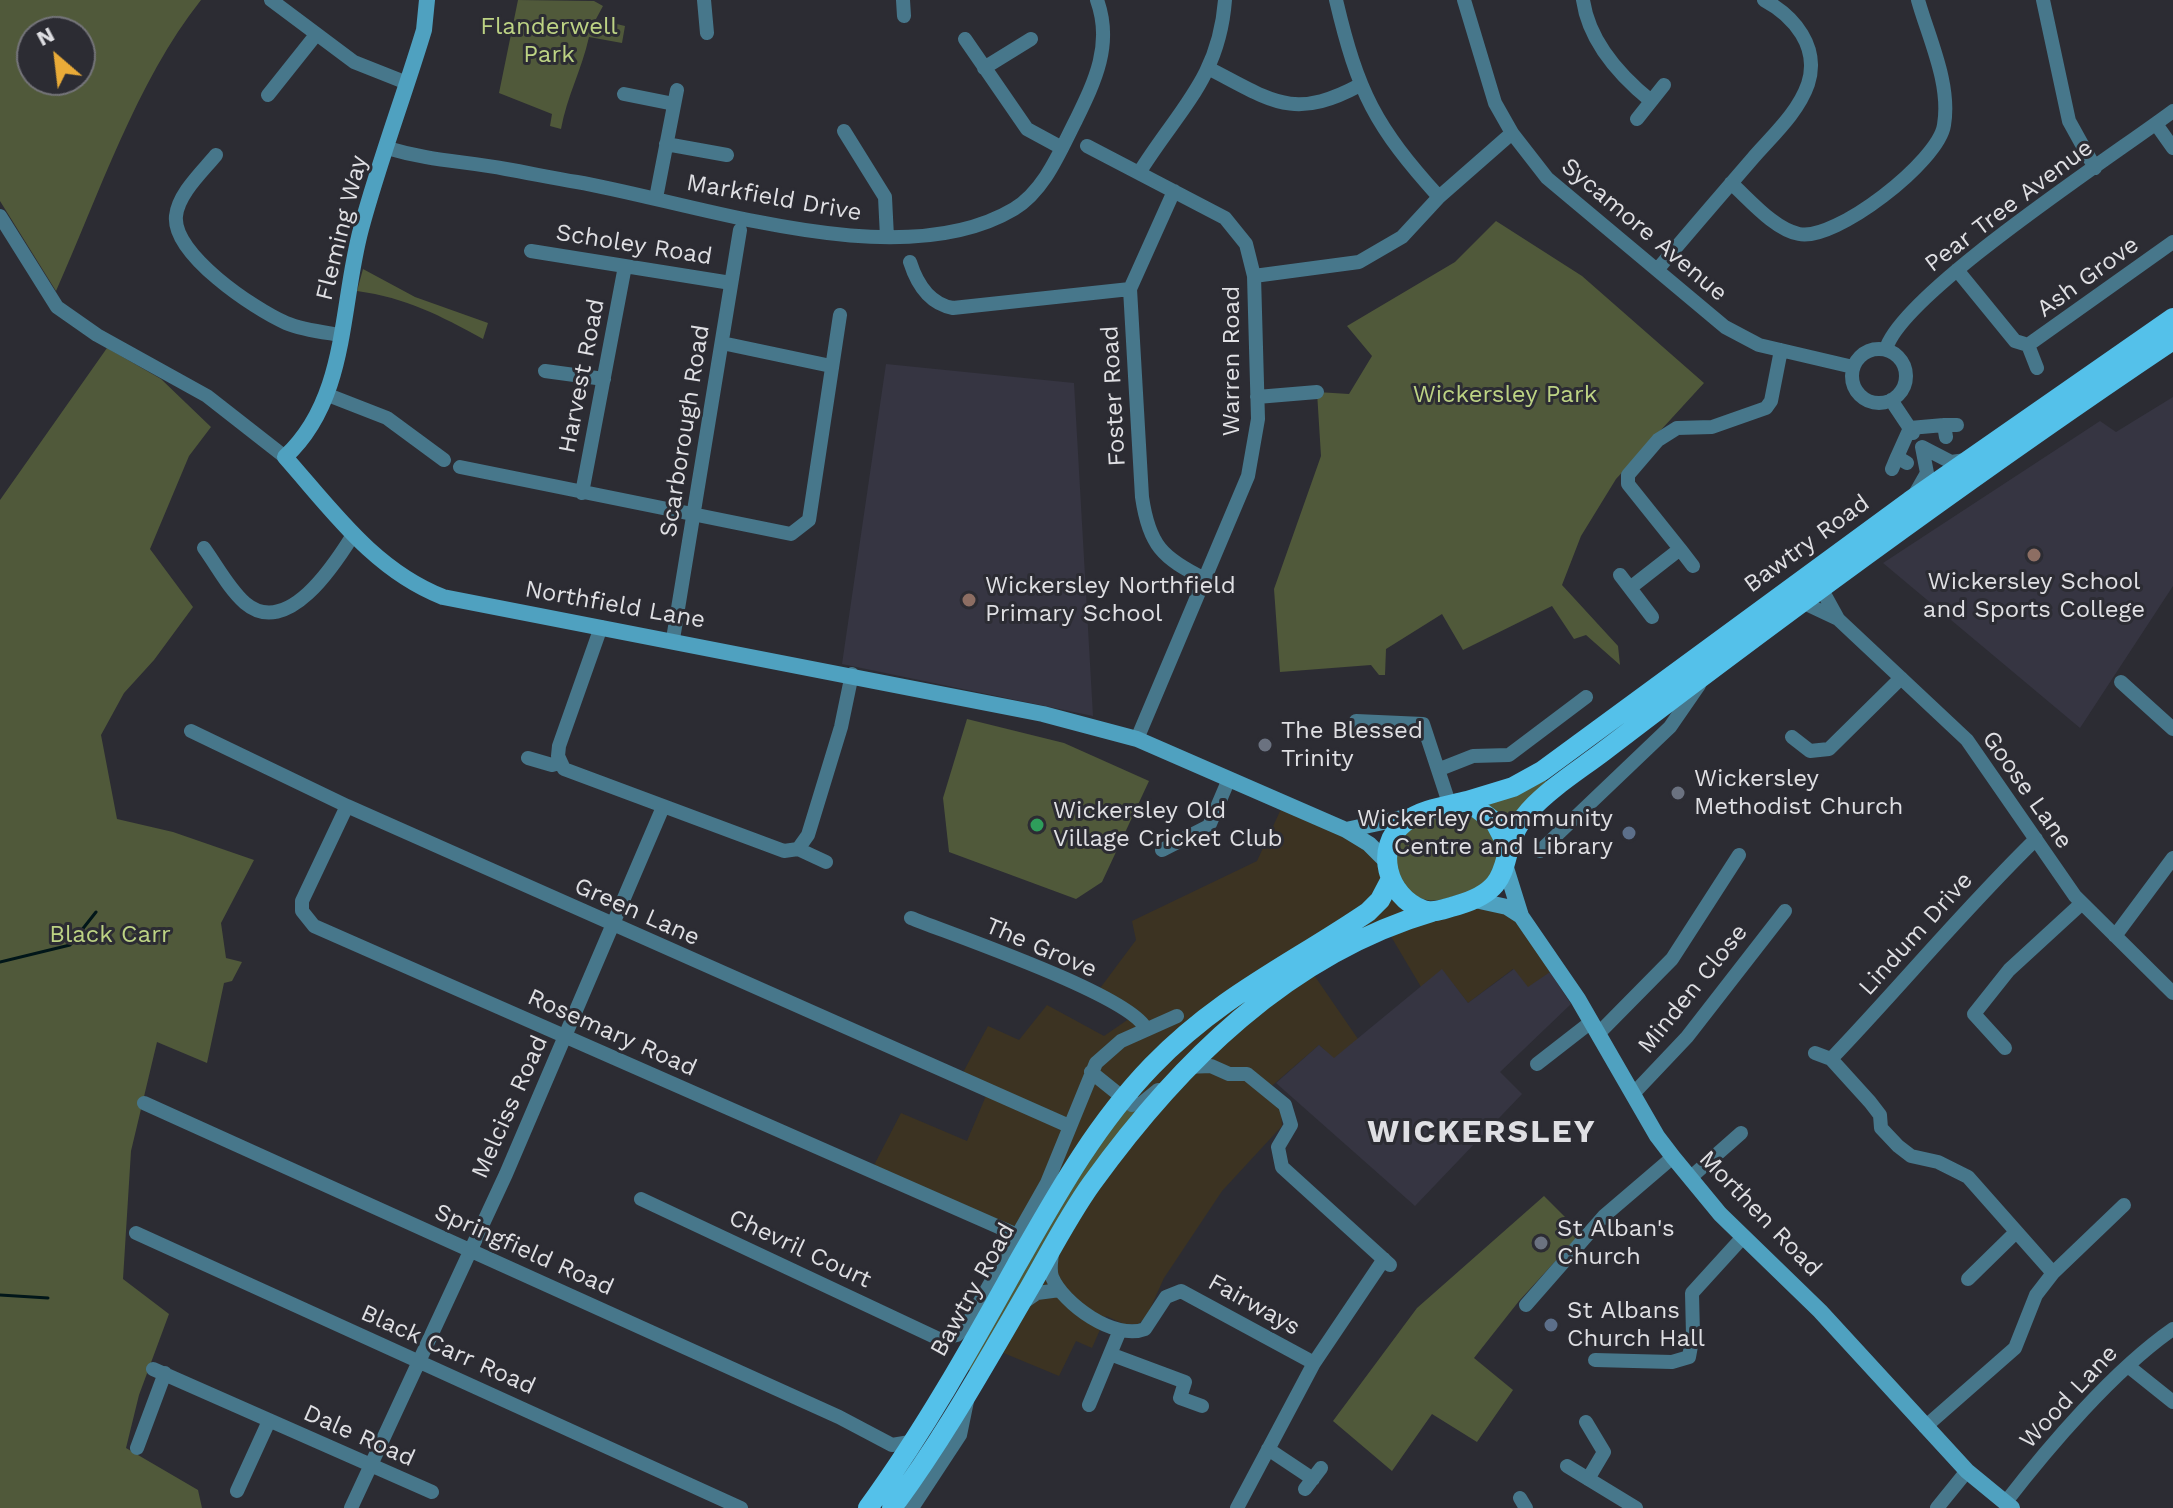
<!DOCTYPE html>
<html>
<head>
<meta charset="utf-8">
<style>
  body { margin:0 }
  #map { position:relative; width:2173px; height:1508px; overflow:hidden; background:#2c2c33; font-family:"Work Sans",sans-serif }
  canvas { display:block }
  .north { position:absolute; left:16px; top:16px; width:80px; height:80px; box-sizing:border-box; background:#2c2c33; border:2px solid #747479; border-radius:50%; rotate:332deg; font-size:22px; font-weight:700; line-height:32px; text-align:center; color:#dfdfe3 }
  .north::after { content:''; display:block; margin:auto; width:28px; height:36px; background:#e9ab38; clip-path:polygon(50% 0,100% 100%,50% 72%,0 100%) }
</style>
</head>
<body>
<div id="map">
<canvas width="2173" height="1508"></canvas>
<div class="north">N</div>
</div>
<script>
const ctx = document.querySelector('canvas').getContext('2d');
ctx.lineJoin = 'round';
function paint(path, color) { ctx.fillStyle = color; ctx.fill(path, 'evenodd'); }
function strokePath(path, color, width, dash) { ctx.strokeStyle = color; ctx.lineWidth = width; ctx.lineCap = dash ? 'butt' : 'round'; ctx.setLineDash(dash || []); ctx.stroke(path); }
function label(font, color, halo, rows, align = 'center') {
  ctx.font = font + ' "Work Sans",sans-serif'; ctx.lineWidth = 6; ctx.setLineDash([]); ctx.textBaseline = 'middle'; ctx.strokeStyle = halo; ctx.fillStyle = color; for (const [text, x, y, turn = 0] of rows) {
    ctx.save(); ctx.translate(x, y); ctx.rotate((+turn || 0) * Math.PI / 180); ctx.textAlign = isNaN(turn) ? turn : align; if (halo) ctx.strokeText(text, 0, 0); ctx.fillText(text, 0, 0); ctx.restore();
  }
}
paint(new Path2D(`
  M1281 809 1353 839 1373 855 1393 897 1509 913 1554 970 1528 988 1513 969 1468 1003 1442 970 1421 987 1389 933 1314 975 1358 1039 1334 1059 1319 1045 1267 1090 1281 1106 1282 1126 1222 1191 1164 1278 1146 1318 1138 1324H1124L1106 1316 1092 1348 1076 1341 1059 1376 953 1332 1017 1236 871 1171 901 1113 967 1141 988 1091 960 1078 988 1026 1019 1040 1047 1005 1104 1036 1133 1016 1095 995 1136 940 1132 921 1257 861Z`), '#3c3322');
paint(new Path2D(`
  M886 364 1074 383 1093 716 842 664Z
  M2173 397V586L2080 728 1883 563 2100 421 2116 432Z
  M1442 969 1468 1003 1514 969 1528 987 1550 972 1571 1004 1500 1072 1522 1094 1415 1206 1276 1083 1319 1045 1334 1058Z`), '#363542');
paint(new Path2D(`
  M0 0H201C136 82 99 195 56 291L0 201ZM32 32H80V80H32Z
  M518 0 594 1 603 6 596 19 625 26 622 43 589 37C582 69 567 96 561 129L550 126 552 114 499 93Z
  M1496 221 1582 276 1704 383 1616 479 1581 536 1562 585 1618 646 1620 665 1586 635 1574 639 1552 606 1463 650 1442 614 1386 649 1385 675H1379L1371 665 1280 672 1274 589 1321 456 1317 392 1349 394 1372 356 1347 326 1455 262Z
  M363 269 415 297 488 323 483 339C439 315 407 298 357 291Z
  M107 348 161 379 211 427 189 456 150 549 193 607 154 660 124 693 101 735 117 819 173 832 254 860 221 923 226 958 242 962 232 981 224 983 207 1063 157 1042 131 1151 123 1279 169 1314 139 1395 126 1448 198 1490 202 1508H0V500Z
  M967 719 1064 743 1149 781 1102 882 1076 899 949 852 943 798Z
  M1544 777 1549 785 1509 825 1488 805 1490 801Z
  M1459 813C1497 818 1515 864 1481 889 1475 893 1463 894 1457 895 1447 898 1437 902 1427 900 1396 893 1384 846 1412 828 1425 819 1443 816 1459 813Z
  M1123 1107 1138 1108 1073 1197 973 1372 965 1367 1060 1198Z
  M1544 1196 1581 1233 1519 1301 1474 1358 1513 1390 1477 1442 1432 1414 1392 1471 1333 1421 1417 1308Z`), '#50593a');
strokePath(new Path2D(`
  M0 962 70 945 96 912
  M0 1295 48 1298`), '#011619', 3);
strokePath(new Path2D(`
  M271 0 354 62 407 83
  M704 0 707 33
  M903 0 904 16
  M1336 0C1358 93 1375 126 1439 197
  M1464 0 1495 103 1512 133 1547 178 1725 327 1759 345 1853 367
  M1583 0C1589 42 1619 75 1651 101
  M2043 0 2069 121 2095 168
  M965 39 1027 129 1062 148
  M984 68 1031 39
  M1210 69C1272 101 1293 121 1360 85
  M624 94 674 104
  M268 95 315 36
  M1637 119 1664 85
  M2156 124 2173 148
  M844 131 885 197 887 237
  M666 144 727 155
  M1087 146 1225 218 1246 244 1254 276 1258 419 1248 476 1137 739
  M387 148C431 161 463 161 506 169 529 173 553 178 577 182 701 204 900 277 1014 209 1045 190 1060 151 1076 120 1095 81 1113 44 1097 0
  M216 155C202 172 178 194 176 216 172 254 254 309 286 323 303 330 322 332 340 335
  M1139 173C1178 110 1219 79 1225 0
  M1731 183C1750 200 1774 229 1799 234 1835 242 1939 161 1944 125 1951 84 1929 39 1918 0
  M1174 191 1130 289 1142 497C1149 545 1162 558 1205 579
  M656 198 677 90
  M0 216 57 307 97 335 207 396 285 457
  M531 251 731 283
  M910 262C917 284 930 304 953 308L1130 289
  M1657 270C1689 232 1721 195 1753 158 1772 136 1798 113 1808 84 1820 47 1794 16 1764 0
  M1957 270 2015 341 2028 345 2037 368
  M1254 276 1359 262 1402 237 1439 197 1512 133
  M722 343 831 366
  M2028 345 2173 242
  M1852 376a27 27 0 1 1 54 0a27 27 0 1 1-54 0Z
  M1886 349C1902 293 2117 153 2173 111
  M545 371 604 379
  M328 395 387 418 444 460
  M1257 397 1317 392
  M1891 400 1913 433
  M1946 437 1944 425H1957
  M1897 457 1910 428 1944 425
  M460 467 791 534 809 520 840 315
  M1892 469 1897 457 1907 463
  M582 493 625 266
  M1915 494 1927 473 1922 447 1951 462 1966 460
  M204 548C217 566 229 589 245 603 287 639 335 564 353 535
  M1680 549 1693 566
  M1620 575 1652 617
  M1814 584 1822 590 1838 619 1967 740 2075 896 2173 993
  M1630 588 1680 549 1628 484V475L1658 440 1677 428 1712 427 1766 408 1771 401 1781 350
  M1804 603 1838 619
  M601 627 559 746 558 756 564 769 784 851 798 849 808 835 841 727 852 674
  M673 639 740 230
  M2121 682 2173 729
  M1356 721 1423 724 1450 806
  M191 731 347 806 1069 1126
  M1792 737 1810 751 1829 749 1901 678
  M528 758 552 765 559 763
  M1440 769 1473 756 1509 755 1586 697
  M347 806 302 901V911L314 926 1017 1235
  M798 849 826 862
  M1162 850 1209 826 1229 779
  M1540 851 1670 727 1699 685
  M911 918C953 935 1130 995 1146 1029
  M2115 936 2173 858
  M1598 1034 1672 959 1739 855
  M2005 1048 1974 1014 2009 970 2082 903
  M1815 1053 1831 1059 1870 1102 1880 1115 1881 1128 1898 1146 1911 1156 1938 1162 1968 1177 2053 1273
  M1831 1059C1900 987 1964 909 2036 839
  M1537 1064 1591 1022
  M1186 1067 1211 1066 1229 1074H1247L1285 1105 1291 1125 1278 1147 1282 1167 1390 1265
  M1091 1072 1132 1105 1142 1103 1158 1090
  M1633 1094 1687 1037 1785 911
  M144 1103 839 1417 892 1445 916 1441
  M1690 1178 1741 1133
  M641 1199 939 1339 957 1335 965 1328 1047 1183 1096 1063 1121 1041 1177 1016
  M136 1233 741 1508
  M1052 1251C1052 1260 1049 1268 1052 1277 1063 1304 1115 1341 1145 1329L1166 1297 1181 1291 1314 1363
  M1968 1279 2015 1233
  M1024 1302 1037 1293 1060 1290
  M1526 1305 1604 1216 1673 1157
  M1110 1354 1185 1382 1180 1398 1202 1406
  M1595 1360 1672 1362 1689 1357 1693 1335 1692 1293 1743 1237
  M2128 1366 2173 1402
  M153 1369 432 1492
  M1089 1405 1120 1330
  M1586 1422 1604 1452 1588 1479
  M1925 1427 2015 1348 2036 1295 2053 1273 2124 1205
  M137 1448 165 1373
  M1268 1449 1313 1479
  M1567 1466 1636 1508
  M1305 1489 1321 1468
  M237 1491 269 1421
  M1520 1498 1526 1508
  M2005 1503C2049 1446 2114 1370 2173 1329
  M351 1508 506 1174 663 807
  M912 1508 960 1435 967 1401
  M1237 1508 1314 1363 1384 1259
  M1937 1508 1967 1471`), '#47778b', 14);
strokePath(new Path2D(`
  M427 0 424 30C404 96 379 162 361 229 340 307 348 399 285 457 332 510 374 570 443 597L1043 714 1137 739 1346 830 1369 844 1387 862
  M1346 830 1411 816
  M1506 868 1521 916 1578 999 1657 1136 1673 1157 1720 1214 1820 1311 1967 1471 2012 1508
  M1475 900 1507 907 1521 916`), '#4fa1c0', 16);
strokePath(new Path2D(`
  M1467 801 1513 787 1542 771 1910 501 2173 318
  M1507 845 1495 822 1467 801C1447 806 1422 809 1405 822 1373 847 1387 897 1423 910 1434 914 1447 908 1458 905 1523 886 1492 853 1529 811 1550 788 1579 770 1604 751 1790 609 1979 470 2173 340
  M868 1508C924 1431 970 1349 1016 1266 1057 1194 1095 1125 1152 1066 1221 995 1290 965 1368 912L1380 900 1391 879
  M892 1508C944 1438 986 1362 1030 1287 1050 1252 1069 1215 1092 1183 1178 1064 1288 954 1432 912`), '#54c1ea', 20);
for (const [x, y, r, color] of [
  [2034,555,8,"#8d6e63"],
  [969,600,8,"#8d6e63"],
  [1265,745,8,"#6b7280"],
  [1678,793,8,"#6b7280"],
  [1037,825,8,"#2e9e5b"],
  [1629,833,8,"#5c6f8a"],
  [1541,1243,8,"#6b7280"],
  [1551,1325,8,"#5c6f8a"]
]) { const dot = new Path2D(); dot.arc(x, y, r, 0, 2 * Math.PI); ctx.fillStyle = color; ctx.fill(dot); strokePath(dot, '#2c2c33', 3); }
label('24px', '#bdd384', '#2c2c33', [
  ["Flanderwell",549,27],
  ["Park",549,55],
  ["Wickersley Park",1505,395],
  ["Black Carr",110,935]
]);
label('24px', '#dfdfe3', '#2c2c33', [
  ["Markfield Drive",774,198,10],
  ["Pear Tree Avenue",2009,206,-37],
  ["Fleming Way",342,228,-76],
  ["Sycamore Avenue",1644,230,40],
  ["Scholey Road",634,245,9],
  ["Ash Grove",2088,277,-36],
  ["Warren Road",1232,361,-90],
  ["Harvest Road",582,376,-79],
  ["Foster Road",1114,396,-93],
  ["Scarborough Road",685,431,-81],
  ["Bawtry Road",1807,544,-36],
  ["Northfield Lane",615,605,10],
  ["Goose Lane",2027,790,55],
  ["Green Lane",637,912,24],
  ["Lindum Drive",1916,934,-48],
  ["The Grove",1041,948,23],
  ["Minden Close",1693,989,-51],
  ["Rosemary Road",612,1033,24],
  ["Melciss Road",510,1107,-66],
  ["Morthen Road",1760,1214,46],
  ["Chevril Court",800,1249,25],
  ["Springfield Road",524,1250,24],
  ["Bawtry Road",973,1290,-61],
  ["Fairways",1254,1305,29],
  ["Black Carr Road",448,1350,24],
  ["Wood Lane",2069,1397,-47],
  ["Dale Road",359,1436,24]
]);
label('24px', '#dfdfe3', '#2c2c33', [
  ["Wickersley School",2034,582,"center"],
  ["and Sports College",2034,610,"center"],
  ["Wickersley Northfield",985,586],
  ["Primary School",985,614],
  ["The Blessed",1281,731],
  ["Trinity",1281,759],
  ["Wickersley",1694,779],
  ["Methodist Church",1694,807],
  ["Wickersley Old",1053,811],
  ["Village Cricket Club",1053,839],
  ["Wickerley Community",1613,819,"right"],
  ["Centre and Library",1613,847,"right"],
  ["St Alban's",1557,1229],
  ["Church",1557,1257],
  ["St Albans",1567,1311],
  ["Church Hall",1567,1339]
], 'left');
ctx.letterSpacing = '2px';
label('bold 32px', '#dfdfe3', '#2c2c33', [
  ["WICKERSLEY",1482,1133]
]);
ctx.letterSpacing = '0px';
</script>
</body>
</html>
